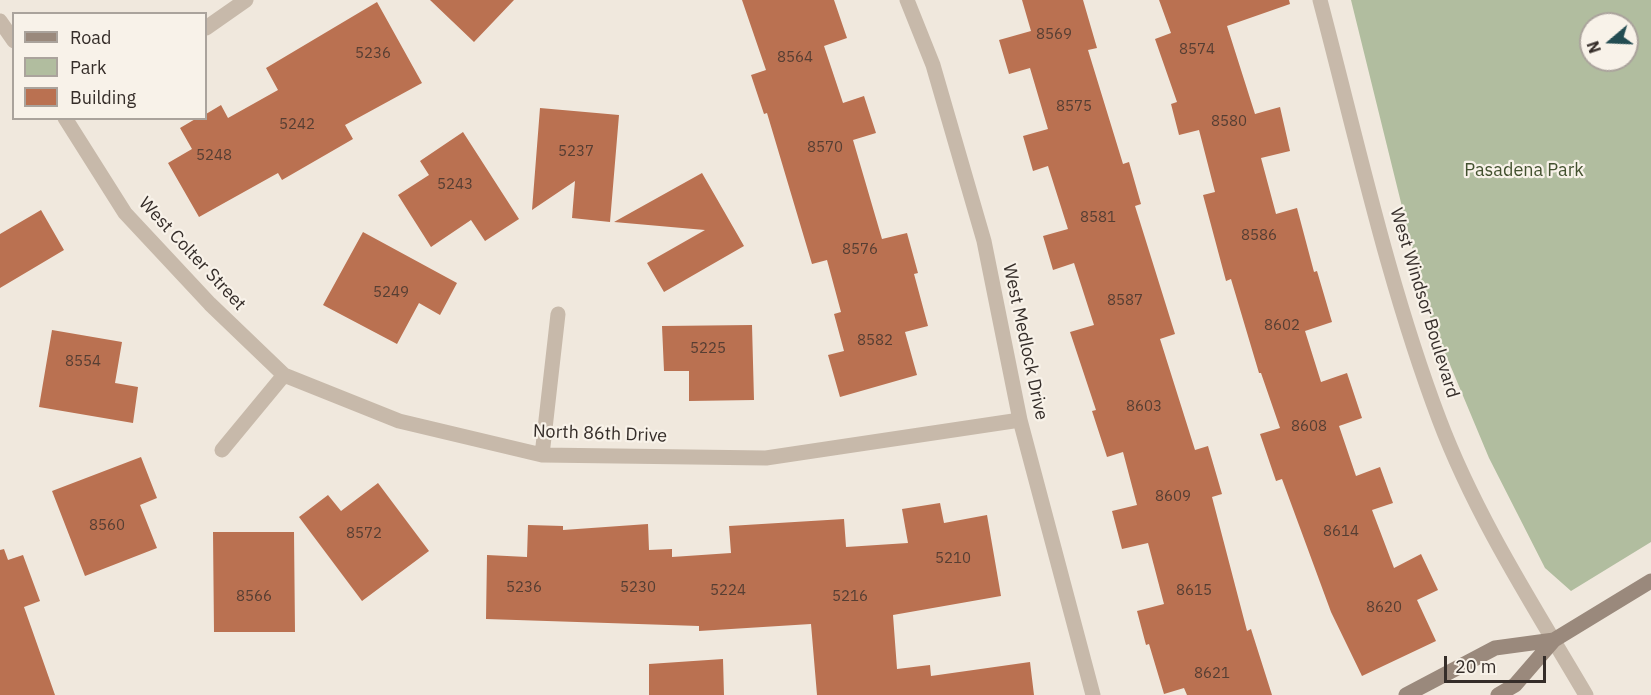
<!DOCTYPE html>
<html>
<head>
<meta charset="utf-8">
<style>
  body { margin:0 }
  #map { position:relative; width:1651px; height:695px; overflow:hidden; background:#f0e8dd; font-family:"IBM Plex Sans",sans-serif }
  canvas { display:block }
  .legend { position:absolute; left:12px; top:12px; width:195px; height:108px; box-sizing:border-box; background:#f8f2e9; border:2px solid #aaa39c; margin:0; padding:8px 10px; list-style:none; font-size:18px; color:#352d29 }
  .legend li { display:flex; align-items:center; gap:12px; height:30px }
  .legend b { width:30px; border:2px solid #aaa39c }
  .north { position:absolute; left:1579px; top:12px; width:60px; height:60px; box-sizing:border-box; background:#f8f2e9; border:2px solid #aaa39c; border-radius:50%; rotate:251deg; font-size:16px; font-weight:700; line-height:24px; text-align:center; color:#352d29 }
  .north::after { content:''; display:block; margin:auto; width:21px; height:27px; background:#234c52; clip-path:polygon(50% 0,100% 100%,50% 72%,0 100%) }
  .scale { position:absolute; left:1444px; top:656px; width:102px; height:27px; box-sizing:border-box; border:3px solid #352d29; border-top:0; padding-left:8px; font-size:18px; line-height:21px; white-space:nowrap; color:#352d29; -webkit-text-stroke:4px #f8f2e9; paint-order:stroke }
</style>
</head>
<body>
<div id="map">
<canvas width="1651" height="695"></canvas>
<ul class="legend">
<li><b style="height:8px;background:#9a897c"></b>Road</li>
<li><b style="height:16px;background:#b1bd9f"></b>Park</li>
<li><b style="height:16px;background:#ba7151"></b>Building</li>
</ul>
<div class="north">N</div>
<div class="scale">20 m</div>
</div>
<script>
const ctx = document.querySelector('canvas').getContext('2d');
ctx.lineJoin = 'round';
function paint(path, color) { ctx.fillStyle = color; ctx.fill(path, 'evenodd'); }
function strokePath(path, color, width, dash) { ctx.strokeStyle = color; ctx.lineWidth = width; ctx.lineCap = dash ? 'butt' : 'round'; ctx.setLineDash(dash || []); ctx.stroke(path); }
function label(font, color, halo, rows, align = 'center') {
  ctx.font = font + ' "IBM Plex Sans",sans-serif'; ctx.lineWidth = 4.5; ctx.setLineDash([]); ctx.textBaseline = 'middle'; ctx.strokeStyle = halo; ctx.fillStyle = color; for (const [text, x, y, turn = 0] of rows) {
    ctx.save(); ctx.translate(x, y); ctx.rotate((+turn || 0) * Math.PI / 180); ctx.textAlign = isNaN(turn) ? turn : align; if (halo) ctx.strokeText(text, 0, 0); ctx.fillText(text, 0, 0); ctx.restore();
  }
}
paint(new Path2D(`
  M1351 0H1651V542L1571 591 1545 568 1489 458 1428 312ZM1591 24H1627V60H1591Z`), '#b1bd9f');
paint(new Path2D(`
  M430 0H514L474 42Z
  M742 0H834L847 38 824 46 843 103 864 96 876 133 853 140 882 239 907 233 918 273 914 274 928 326 905 332 917 375 840 397 828 355 844 351 834 314 841 312 827 260 812 264 767 113 764 114 751 75 766 70Z
  M1022 0H1083L1097 48 1088 50 1123 164 1129 162 1141 204 1135 206 1175 334 1160 339 1195 450 1208 446 1222 494 1212 497 1247 631 1251 629 1272 695H1187L1184 688 1164 694 1149 644 1146 645 1137 611 1164 604 1148 543 1122 549 1112 511 1137 505 1123 452 1107 457 1092 411 1096 410 1070 332 1094 325 1074 263 1053 270 1043 236 1068 229 1048 166 1033 171 1023 136 1048 129 1030 68 1009 74 999 40 1031 31Z
  M1159 0H1289L1290 4 1227 26 1255 114 1280 107 1290 151 1261 158 1276 214 1297 208 1314 272 1317 271 1332 322 1305 331 1321 382 1347 373 1362 418 1339 426 1356 476 1380 467 1393 503 1372 510 1394 568 1421 554 1438 590 1417 600 1436 641 1362 676 1331 612 1282 479 1276 481 1260 434 1280 428 1261 373H1259L1231 279 1226 281 1203 195 1215 192 1199 130 1179 135 1171 104 1177 102 1155 39 1171 33Z
  M377 2 422 83 345 125 353 139 282 180 278 173 199 217 168 163 192 149 180 128 197 118H206V114L221 105 228 118 278 90 266 68Z
  M540 108 619 115 610 222 572 218 575 181 532 210Z
  M463 132 519 219 485 241 471 220 431 247 398 195 429 175 420 161Z
  M702 173 744 246 664 292 647 263 705 230 614 222Z
  M41 210 64 250 0 288V234Z
  M363 232 457 283 440 315 419 303 397 344 323 305Z
  M752 325 754 400 689 401V371H664L662 326Z
  M52 330 122 342 115 383 138 387 133 423 39 407Z
  M141 457 157 498 140 505 157 548 85 576 52 491Z
  M378 483 429 551 362 601 299 517 328 495 341 511Z
  M940 503 944 523 987 515 1001 596 893 615 897 669 930 665 931 676 1030 662 1034 695H817L811 624 699 631V626L486 619 487 555 527 557 528 525 563 526V530L648 524 649 550 672 549V557L731 553 729 526 844 519 846 547 908 543 902 509Z
  M213 532H294L295 632H214Z
  M4 549 8 560 23 555 40 601 24 607 55 695H0V550Z
  M723 659 724 695H649V664Z`), '#ba7151');
strokePath(new Path2D(`
  M907 0 933 65 984 241 1020 420 1093 695
  M1320 0C1357 140 1388 284 1439 419 1476 517 1533 605 1586 695
  M0 21 14 41
  M206 28 246 0
  M65 118 125 213 210 304 284 375 399 421 542 455 766 458 1020 420
  M222 450 284 375
  M542 455 558 314`), '#c7b9aa', 15);
strokePath(new Path2D(`
  M1406 695 1495 648 1554 640
  M1498 695 1515 685 1554 640 1651 581`), '#9a897c', 15);
label('15px', '#563e33', null, [
  ["8569",1054,35],
  ["8574",1197,50],
  ["5236",373,54],
  ["8564",795,58],
  ["8575",1074,107],
  ["8580",1229,122],
  ["5242",297,125],
  ["8570",825,148],
  ["5237",576,152],
  ["5248",214,156],
  ["5243",455,185],
  ["8581",1098,218],
  ["8586",1259,236],
  ["8576",860,250],
  ["5249",391,293],
  ["8587",1125,301],
  ["8602",1282,326],
  ["8582",875,341],
  ["5225",708,349],
  ["8554",83,362],
  ["8603",1144,407],
  ["8608",1309,427],
  ["8609",1173,497],
  ["8560",107,526],
  ["8614",1341,532],
  ["8572",364,534],
  ["5210",953,559],
  ["5236",524,588],
  ["5230",638,588],
  ["5224",728,591],
  ["8615",1194,591],
  ["8566",254,597],
  ["5216",850,597],
  ["8620",1384,608],
  ["8621",1212,674]
]);
label('18px', '#43512f', '#f8f2e9', [
  ["Pasadena Park",1524,171]
]);
label('18px', '#352d29', '#f8f2e9', [
  ["West Colter Street",192,254,47],
  ["West Windsor Boulevard",1424,303,73],
  ["West Medlock Drive",1025,342,78],
  ["North 86th Drive",600,434,2]
]);
</script>
</body>
</html>
